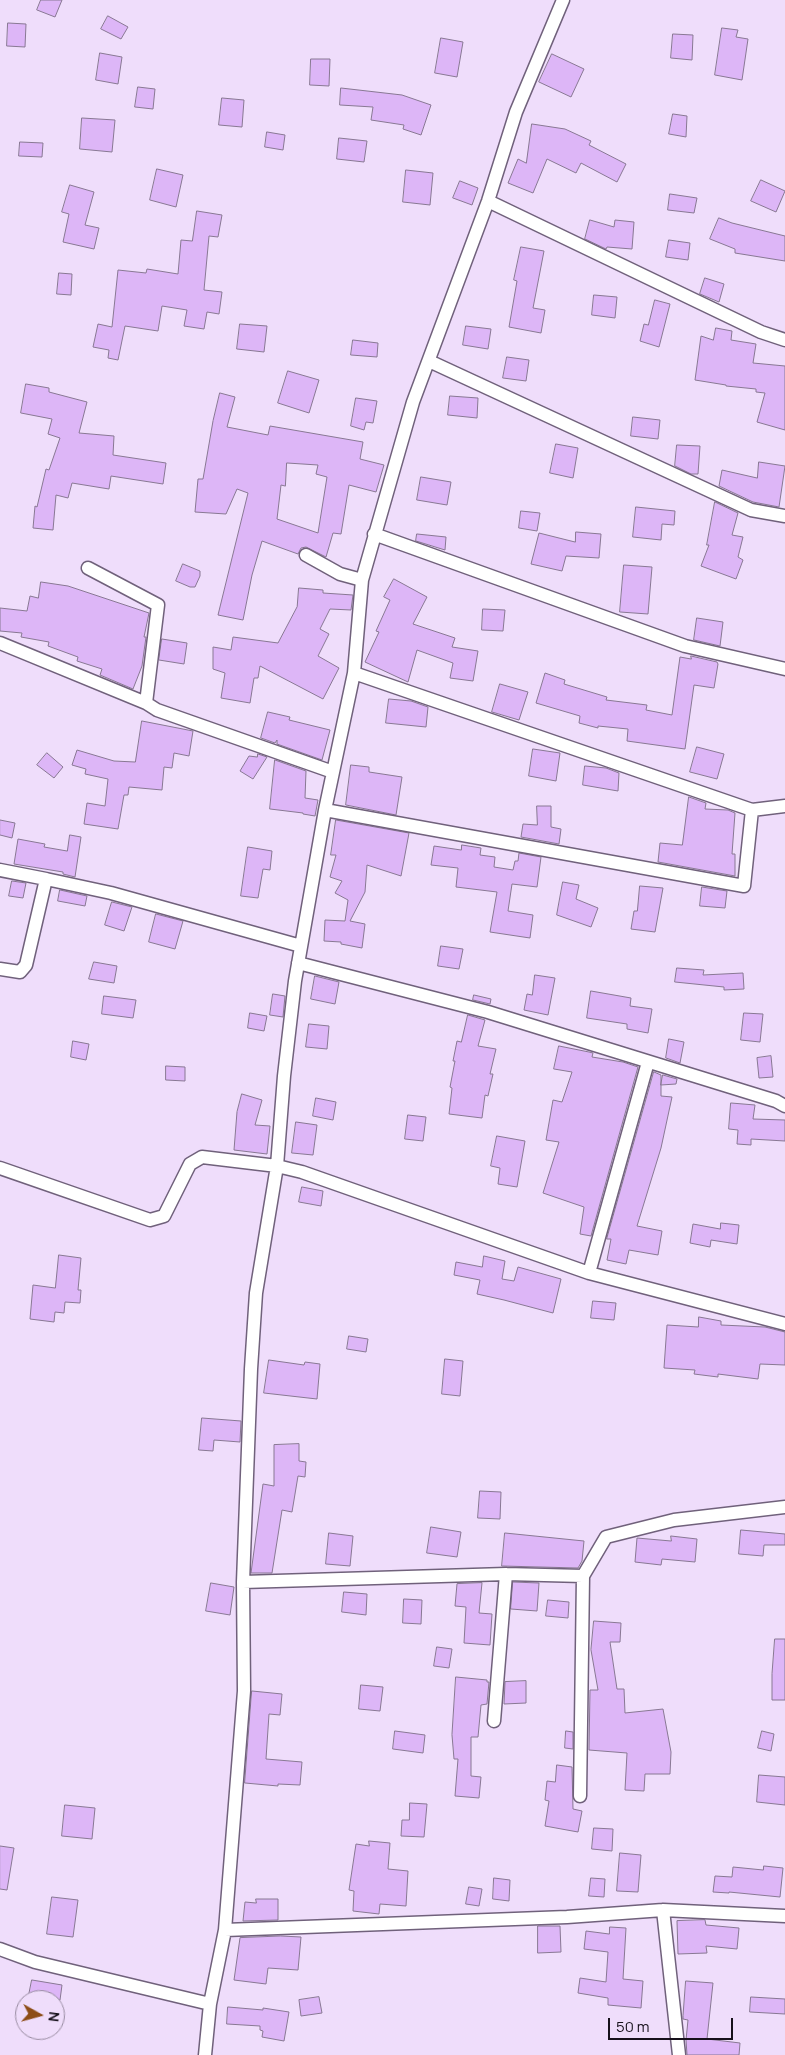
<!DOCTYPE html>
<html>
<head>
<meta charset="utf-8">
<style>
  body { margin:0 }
  #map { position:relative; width:785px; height:2055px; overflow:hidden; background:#efddfb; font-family:Manrope,sans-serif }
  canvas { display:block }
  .north { position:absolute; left:15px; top:1990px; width:50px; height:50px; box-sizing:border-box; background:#efddfb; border:1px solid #988ba1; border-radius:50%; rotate:97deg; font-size:14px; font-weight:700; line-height:20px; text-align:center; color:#16101a }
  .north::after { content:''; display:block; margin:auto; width:18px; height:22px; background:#8d4d17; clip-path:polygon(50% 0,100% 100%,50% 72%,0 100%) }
  .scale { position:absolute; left:608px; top:2018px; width:125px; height:22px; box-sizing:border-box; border:2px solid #16101a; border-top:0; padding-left:6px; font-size:15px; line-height:18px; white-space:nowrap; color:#16101a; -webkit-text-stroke:4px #efddfb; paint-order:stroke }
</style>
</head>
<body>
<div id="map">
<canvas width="785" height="2055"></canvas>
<div class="north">N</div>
<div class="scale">50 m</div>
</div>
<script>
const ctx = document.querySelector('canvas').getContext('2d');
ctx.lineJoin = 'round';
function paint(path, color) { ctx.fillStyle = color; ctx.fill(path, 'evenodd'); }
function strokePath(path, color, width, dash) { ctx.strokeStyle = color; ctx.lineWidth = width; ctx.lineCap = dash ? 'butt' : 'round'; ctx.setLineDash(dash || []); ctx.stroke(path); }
const building = new Path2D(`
  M41 0H62L55 17 37 10Z
  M108 16 128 27 121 39 101 29Z
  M8 23 26 24 25 47 7 46Z
  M722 28 738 30 736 37 748 39 742 80 715 75Z
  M673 34 693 35 692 60 671 58Z
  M441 38 463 42 457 77 435 73Z
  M100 53 122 57 118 84 96 80Z
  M552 54 584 69 571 97 539 82Z
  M311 59H330L329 86 310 85Z
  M138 87 155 89 153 109 135 107Z
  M341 88 402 95 431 105 421 135 403 129 404 125 371 120 373 107 340 105Z
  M222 98 244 100 242 127 219 125Z
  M673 114 687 116 686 137 669 134Z
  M82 118 115 120 112 152 80 149Z
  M532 124 565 129 591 141 589 145 626 164 617 182 581 163 576 173 547 159 533 193 508 183 518 159 526 163Z
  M267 132 285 135 283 150 265 147Z
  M339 138 367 141 364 162 337 159Z
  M20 142 43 143 42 157 19 156Z
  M157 169 183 175 176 207 150 200Z
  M406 170 433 173 430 205 403 202Z
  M761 180 785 191 776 212 751 201Z
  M460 181 478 188 472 205 453 198Z
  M70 185 94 192 85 225 99 228 94 249 63 242 69 214 62 212Z
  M670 194 697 198 694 213 668 210Z
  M197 211 222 215 218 237 209 236 204 290 222 292 219 314 207 312 204 329 184 326 187 310 162 306 158 331 125 326 118 360 108 358 109 350 93 347 98 324 112 327 118 270 146 273 147 269 178 274 181 240 192 241Z
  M719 218 732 223 785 236V261L735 253V249L710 239Z
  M590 220 614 227 615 220 634 222 632 249 607 247 606 249 585 239Z
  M669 240 690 243 688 260 666 257Z
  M521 247 544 251 533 308 545 310 541 333 509 327 517 281 514 280Z
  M59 273 72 274 71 295 57 294Z
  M705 278 724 284 719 302 700 294Z
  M594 295 617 297 615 318 592 315Z
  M655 300 670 304 659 347 640 341 644 324 648 325Z
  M240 324 267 326 264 352 237 349Z
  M466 326 491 329 488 349 463 345Z
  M716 328 732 331 731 340 756 344 753 363 785 366V430L757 422 765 393 756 392V389L726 386V385L695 380 701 336 713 340Z
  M353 340 378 343 377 357 351 355Z
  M507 357 529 360 526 381 503 378Z
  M288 371 319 380 309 413 278 403Z
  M26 384 49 388V392L87 402 79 433 114 436 113 455 166 463 163 484 111 476 109 489 72 483 68 498 56 495 53 530 33 528 35 506 37 507 46 469 49 470 60 438 48 434 52 419 21 413Z
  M220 393 235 397 227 427 268 435 270 426 363 442 360 459 384 465 376 492 349 485 341 534 333 533 326 557 306 547 301 548 298 554 262 541 252 575 243 620 218 615 248 493 237 489 226 514 195 512 198 479H203L213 421ZM287 463 318 465 316 474 327 477 318 533 277 519 281 485 285 486Z
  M450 396 478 398 477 418 448 415Z
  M356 398 377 401 373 423 366 422 364 430 351 426Z
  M633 417 660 420 658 439 631 436Z
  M556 444 578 448 573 478 550 473Z
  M677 445 700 446 698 474H691L675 466Z
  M759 462 785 466 779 507 753 502 719 486 722 470 757 478Z
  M421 477 451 482 447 505 417 500Z
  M715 502 738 513 732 535 743 537 738 557 743 560 736 579 701 566 709 545H707Z
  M636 507 675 511 674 525 662 524 661 540 633 537Z
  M521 511 540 513 537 531 519 528Z
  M576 532 601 534 599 558 566 556 562 571 531 564 539 533 575 542Z
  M417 534 446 537 445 550 416 541Z
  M183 564 200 571V576L195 587H190L176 581Z
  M624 565 652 567 648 614 620 612Z
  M394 579 427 597 413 624 455 638 452 647 478 651 473 681 450 678 453 663 417 650 408 682 365 662 379 632 376 631 390 600 384 597Z
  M41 582 68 586 149 613 144 637H146L142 666 133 689 100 675 102 669 77 661 78 657 48 646 49 642 21 637 22 633 0 631V608L27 611 30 596 38 598Z
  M299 588 323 590V593L353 595 351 610 330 609 320 629 329 634 318 656 339 668 323 699 260 666 258 678H254L250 703 221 698 225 673 213 669V647L231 650 233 637 278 643 297 607Z
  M483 609 505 610 503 631 482 630Z
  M697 618 723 622 720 646 694 640Z
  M162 639 187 643 184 664 159 660Z
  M691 656 717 662 718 664 714 688 694 685 685 749 627 741 628 729 598 726V728L579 723 580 716 536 703 545 673 565 680 564 684 607 697 606 700 647 705 646 710 672 715 680 657 691 659Z
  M500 684 528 692 519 720 492 712Z
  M389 699 411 701 428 707 426 727 386 723Z
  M268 712 290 717 289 720 330 730 322 760 277 744V740L275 743 261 738Z
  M142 721 193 731 189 756 174 753 172 768 164 767 162 790 129 787 128 795H124L118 829 84 824 87 803 105 806 108 779 85 774 86 769 72 765 77 750 114 761 135 762Z
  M697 747 724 754 717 779 690 772Z
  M533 749 560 753 556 781 529 776Z
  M47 753 63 767 54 778 37 765Z
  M258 754 267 757 253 779 240 771 249 756 257 757Z
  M275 760 306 771 305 798 318 800 315 816 303 814V813L270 809Z
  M351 765 369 767V772L402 777 396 815 346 805Z
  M585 766 606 768 619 773 618 791 583 785Z
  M689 797 706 803 705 809 728 810 735 813 732 854H735V876L658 862 660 843 682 845Z
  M537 806H551V827L561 829 559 844 521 837 523 824 537 825Z
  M0 820 15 823 12 838 0 835Z
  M336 820 409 833 401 876 367 865 365 892 350 921 365 924 362 948 341 944V942L324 941 325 920 345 921 348 900 335 893 342 881 330 877 336 855H331Z
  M70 835 81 837 75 877 63 874V872L14 864 18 839 45 844 44 847 67 851Z
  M462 845 481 848 480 855 495 857 494 867 513 870 515 861H518L519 853 541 857 537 887 512 884 508 911 533 915 530 938 490 932 497 892 456 887 458 868 431 865 434 846 461 850Z
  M248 847 272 851 270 870 263 869 258 898 241 896Z
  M12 881 26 883 23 898 9 896Z
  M563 882 579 885 576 899 598 908 591 927 557 915Z
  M640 886 663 888 655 932 631 929 634 911H637Z
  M702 887 727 891 725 908 700 906Z
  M60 890 87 896 85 906 58 901Z
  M112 902 132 907 124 931 105 925Z
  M156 914 183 921 175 949 149 942Z
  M441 946 463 949 459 969 438 966Z
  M94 962 117 966 114 983 89 979Z
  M677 968 704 970 703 975 743 973 744 989 724 990V987L675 982Z
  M535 975 555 978 548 1015 524 1010 527 994 532 995Z
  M315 976 339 982 335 1004 311 999Z
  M591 991 631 998 630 1006 652 1009 648 1033 627 1029V1024L587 1018Z
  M273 994 285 996 283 1017 270 1015Z
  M474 995 491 999 490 1004 473 1000Z
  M104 996 136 1000 133 1018 102 1014Z
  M250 1013 267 1016 264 1031 248 1028Z
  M744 1013 763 1014 760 1042 741 1040Z
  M468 1015 485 1020 478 1046 496 1049 490 1074H493L488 1096 485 1095 482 1118 449 1114 452 1088 450 1087 455 1061H453L457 1041 461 1042Z
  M309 1024 329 1026 327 1049 306 1047Z
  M669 1039 684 1042 680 1063 666 1058Z
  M73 1041 89 1044 86 1060 71 1057Z
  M559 1046 589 1052 593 1053 592 1057 623 1062 638 1067 591 1236 580 1234 584 1207 543 1193 559 1142 546 1140 553 1100 562 1102 572 1072 554 1069Z
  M771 1056 773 1077 759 1078 757 1058Z
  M166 1066 185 1067V1081L166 1080Z
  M654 1072 661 1075V1096L672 1097 661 1148 637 1226 662 1231 658 1255 629 1250 626 1264 607 1260 611 1239H607Z
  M663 1075 677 1079 676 1084 661 1085Z
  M242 1094 262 1100 255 1125 270 1126 267 1154 234 1150 237 1112Z
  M316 1098 336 1102 333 1120 313 1116Z
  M731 1103 755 1105 753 1119 785 1120V1141L751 1139V1145L737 1144 738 1130 729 1129Z
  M408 1115 426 1117 423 1141 405 1139Z
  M296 1122 317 1125 313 1155 292 1153Z
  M497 1136 525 1141 517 1187 498 1184 500 1168 491 1166Z
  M302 1187 323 1191 321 1206 299 1202Z
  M721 1223 739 1225 737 1244 711 1240 710 1247 690 1243 693 1224 720 1229Z
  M59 1255 81 1258 78 1290H81L80 1303 65 1302 64 1313 55 1312 54 1322 30 1319 33 1285 55 1288Z
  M484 1256 505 1261 502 1279 514 1281 518 1267 561 1279 553 1313 504 1300 477 1294 480 1280 454 1275 456 1262 482 1267Z
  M593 1301 616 1303 614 1320 591 1318Z
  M699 1317 721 1321V1325L765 1327 785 1332V1365L760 1364 758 1379 718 1374V1377L694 1374 695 1370 664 1368 667 1325 698 1327Z
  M349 1336 368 1339 366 1352 347 1349Z
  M445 1359 463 1361 460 1396 442 1394Z
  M269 1360 304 1365 305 1362 320 1364 317 1399 264 1393Z
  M202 1418 241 1421 240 1442 214 1440 213 1451 199 1450Z
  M299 1444V1461L306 1462 305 1477 298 1476 292 1512 282 1510 272 1573H251L263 1484 274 1486V1445Z
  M480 1491 501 1492 500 1519 478 1518Z
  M431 1527 461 1532 457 1557 427 1553Z
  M741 1530 785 1534V1545H764L763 1556 739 1554Z
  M329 1533 353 1536 350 1566 326 1564Z
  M505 1533 584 1541 582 1561 578 1568 502 1566Z
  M671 1536 697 1539 695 1562 662 1559 661 1565 635 1562 637 1538 671 1541Z
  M513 1582 539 1583 537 1611 511 1609Z
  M211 1583 234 1587 230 1615 206 1611Z
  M482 1583 479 1613 492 1614 490 1645 464 1643 466 1607 455 1606 457 1584Z
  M344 1592 367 1594 366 1615 342 1612Z
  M404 1599 422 1600 421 1624 403 1623Z
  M548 1600 569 1602 568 1618 546 1616Z
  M594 1621 621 1623 620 1642H610L617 1689H624L625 1713 663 1709 671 1752 670 1774H645L644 1791 625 1790 627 1753 589 1750 590 1690H598L591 1650Z
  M775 1639H785V1700H772V1674Z
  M437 1647 452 1649 449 1668 434 1666Z
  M456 1677 487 1680V1682H489L487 1704 481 1705 478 1737H471V1776L481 1777 479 1798 455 1796 458 1759H454L452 1735Z
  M526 1681V1703L504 1704 505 1682Z
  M361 1685 383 1687 380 1711 359 1709Z
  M252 1691 282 1694 280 1715 269 1714 266 1759 302 1762 300 1785 278 1784V1786L245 1783Z
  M395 1731 425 1735 423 1753 393 1749Z
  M566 1731 573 1732V1749L565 1748Z
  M762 1731 774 1734 771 1751 758 1748Z
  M557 1765 572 1767 573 1809 582 1811 578 1832 545 1826 549 1801 545 1800 547 1781 555 1782Z
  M759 1775 785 1777V1805L757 1802Z
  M410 1803 427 1804 424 1837 401 1836 402 1820H409Z
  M65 1805 95 1808 92 1839 62 1836Z
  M594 1828 613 1829 612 1851 592 1849Z
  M369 1841 390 1843 388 1869 408 1871 406 1906 380 1904 379 1914 353 1911 354 1891 349 1890 356 1844 369 1846Z
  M0 1846 14 1848 7 1890 0 1889Z
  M620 1853 641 1855 638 1892 617 1891Z
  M764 1866 783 1868 780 1897 729 1892V1893L713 1892 715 1876 732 1877 733 1867 763 1870Z
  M494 1878 510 1880 509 1901 493 1899Z
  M591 1878 605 1879 604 1897 589 1896Z
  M469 1887 482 1889 479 1906 466 1904Z
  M52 1897 78 1900 73 1937 47 1934Z
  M256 1899H278V1920L243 1921 245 1902 256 1903Z
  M705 1920 706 1925 739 1928 737 1949 706 1946 707 1953 678 1954 677 1921Z
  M538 1926H560L561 1952 538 1953Z
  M610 1927 626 1928 623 1979 643 1981 641 2008 608 2005V1998L578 1993 580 1978 606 1982 608 1952 584 1949 586 1931 609 1934Z
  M281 1936 301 1937 298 1970 268 1968 266 1984 234 1980 240 1938Z
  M32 1980 62 1985 60 2000H28Z
  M686 1981 713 1983 707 2039 740 2043 739 2055H687L686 2040 688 2020 683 2019V2016Z
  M319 1997 322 2013 301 2016 299 2000Z
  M751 1997 785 1999V2014L750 2012Z
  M228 2007 263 2010V2008L289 2012 284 2041 262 2037 263 2031 260 2030V2026L227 2024Z`);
paint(building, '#ddb6f7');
strokePath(building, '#887893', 1);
const minor = new Path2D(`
  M488 201 761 332 785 340
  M429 361 751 510 785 516
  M374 534 685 646 785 669
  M306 555 340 574 362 580
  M88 568 158 605 146 703
  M0 643 146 703 157 710 333 772
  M354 673 752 810
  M325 810 744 886 752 810 785 806
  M0 870 46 879
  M298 963 488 1012 776 1101 785 1106
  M0 969 20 972 26 965 46 879 111 893 301 946
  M0 1168 150 1220 164 1216 190 1164 202 1157 277 1166 302 1172 589 1273 785 1324
  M589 1273 648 1062
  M243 1582 506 1574 583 1576
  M494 1721 506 1574
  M580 1796 583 1576 606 1537 674 1520 785 1507
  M663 1910 679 2055
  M225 1930 567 1917 663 1910 785 1916
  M0 1949 35 1962 210 2004
  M205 2055 210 2004 225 1930 244 1691 243 1582 251 1369 256 1293 277 1166 284 1076 295 981 325 810 354 673 362 580 413 402 488 201 516 112 563 0`);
strokePath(minor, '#70617b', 15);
strokePath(minor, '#fff', 12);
</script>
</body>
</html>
